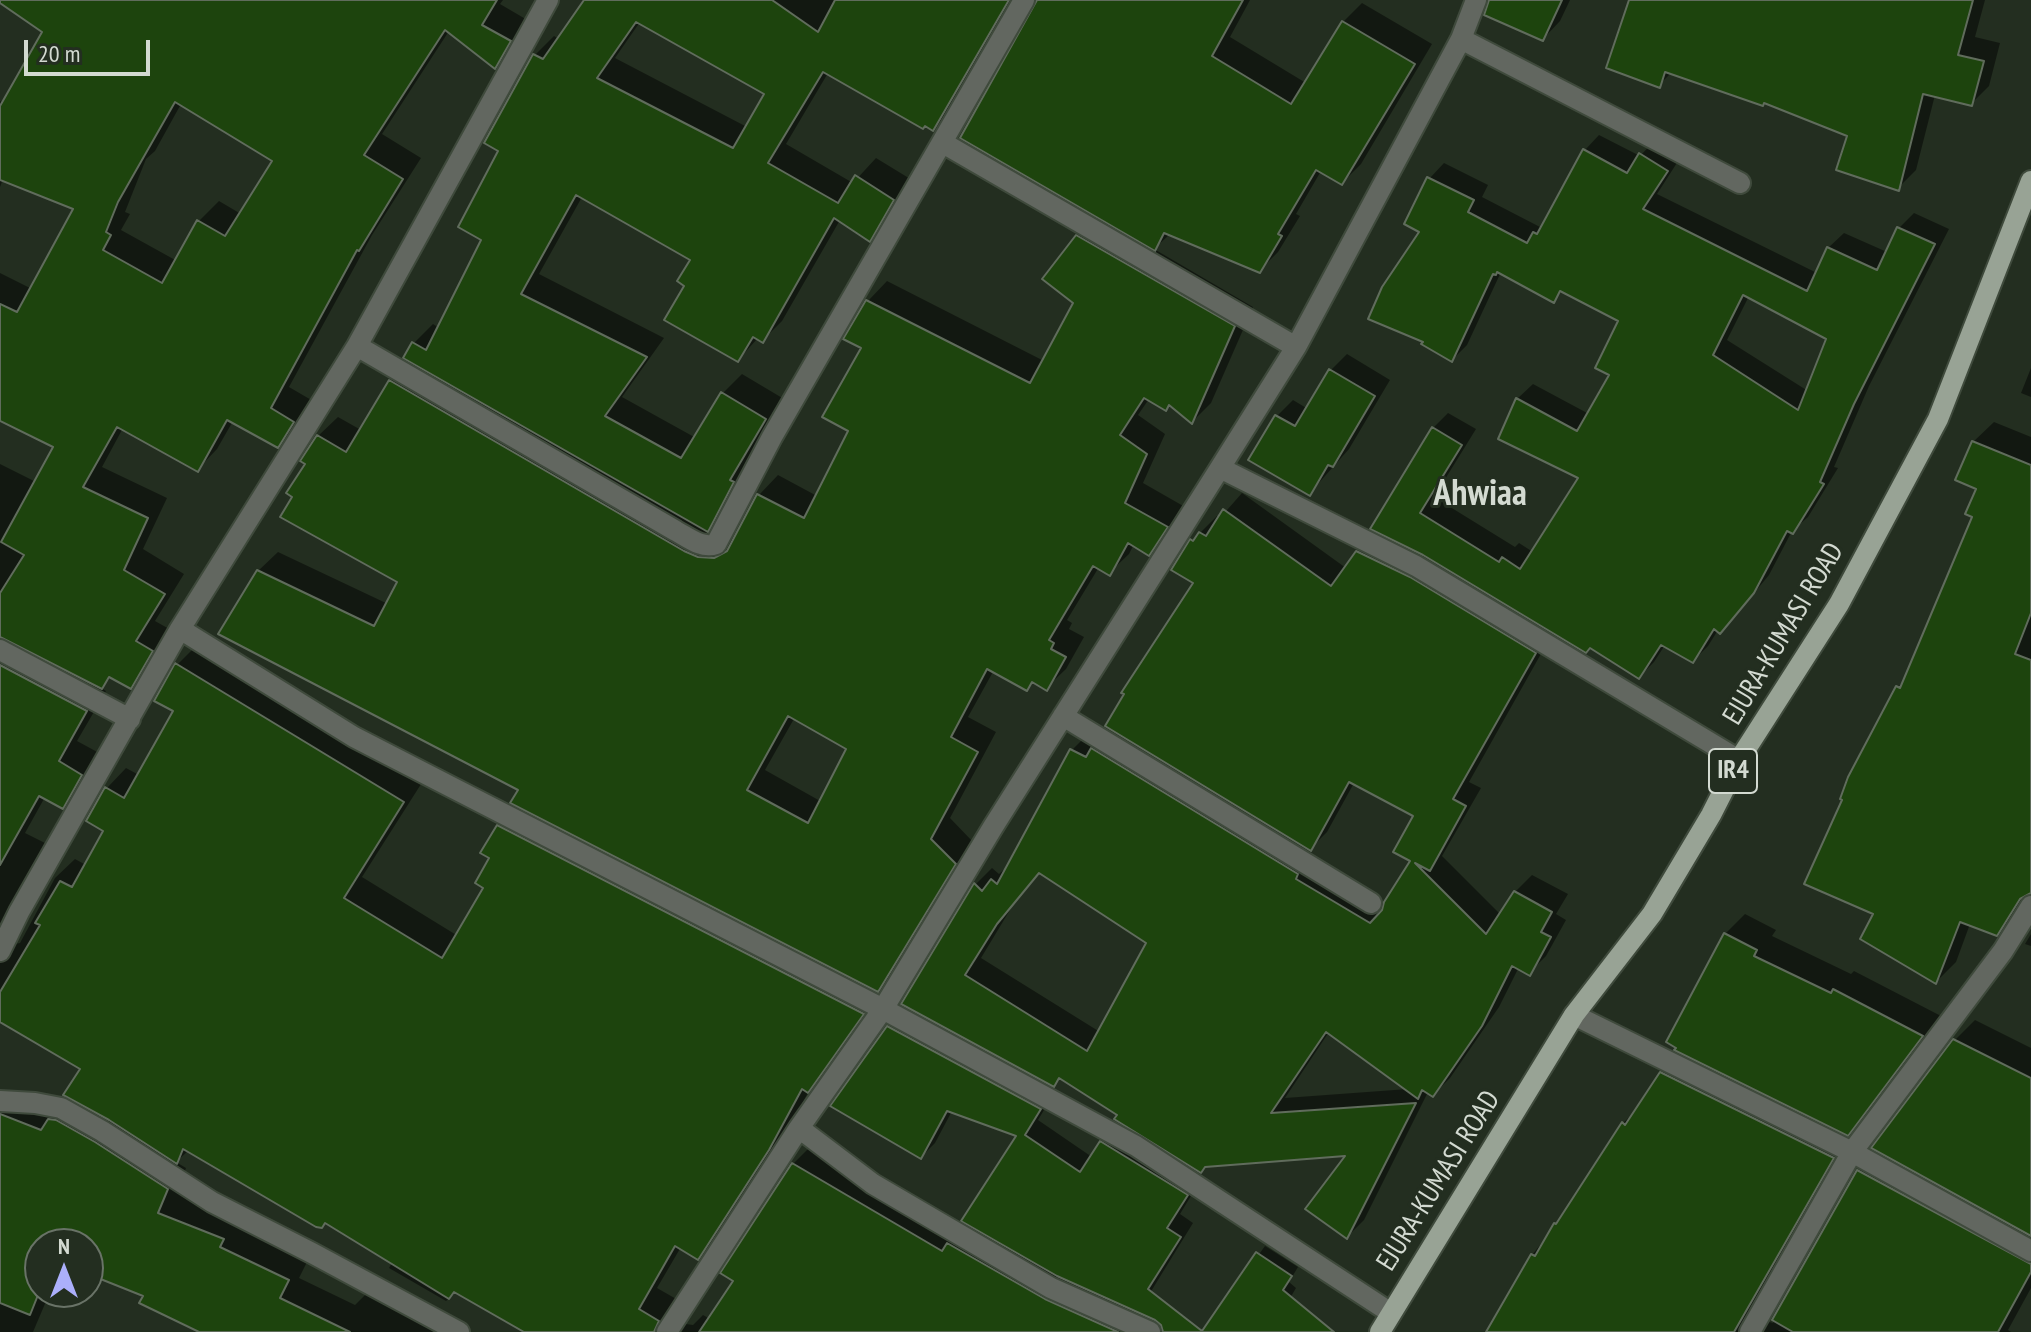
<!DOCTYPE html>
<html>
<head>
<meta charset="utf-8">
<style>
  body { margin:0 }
  #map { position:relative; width:2031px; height:1332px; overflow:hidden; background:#232e20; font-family:"PT Sans Narrow",sans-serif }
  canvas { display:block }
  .north { position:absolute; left:24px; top:1228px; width:80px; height:80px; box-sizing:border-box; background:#232e20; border:2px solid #697367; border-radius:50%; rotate:0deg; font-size:22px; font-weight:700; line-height:32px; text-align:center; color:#d3dad1 }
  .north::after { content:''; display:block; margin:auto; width:28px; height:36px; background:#abaffb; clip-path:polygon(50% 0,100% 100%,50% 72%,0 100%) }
  .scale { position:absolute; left:24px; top:40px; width:126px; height:36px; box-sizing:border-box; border:4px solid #d3dad1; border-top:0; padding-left:10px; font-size:24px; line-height:28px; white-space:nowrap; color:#d3dad1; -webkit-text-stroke:6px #232e20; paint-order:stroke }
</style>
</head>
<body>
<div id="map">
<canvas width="2031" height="1332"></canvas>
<div class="north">N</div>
<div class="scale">20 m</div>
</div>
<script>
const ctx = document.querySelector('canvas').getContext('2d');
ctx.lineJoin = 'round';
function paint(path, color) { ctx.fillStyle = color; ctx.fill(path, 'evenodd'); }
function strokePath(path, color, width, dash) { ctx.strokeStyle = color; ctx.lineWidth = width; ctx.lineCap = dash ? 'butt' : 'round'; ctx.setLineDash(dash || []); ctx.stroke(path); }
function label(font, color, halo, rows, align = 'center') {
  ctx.font = font + ' "PT Sans Narrow",sans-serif'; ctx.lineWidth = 6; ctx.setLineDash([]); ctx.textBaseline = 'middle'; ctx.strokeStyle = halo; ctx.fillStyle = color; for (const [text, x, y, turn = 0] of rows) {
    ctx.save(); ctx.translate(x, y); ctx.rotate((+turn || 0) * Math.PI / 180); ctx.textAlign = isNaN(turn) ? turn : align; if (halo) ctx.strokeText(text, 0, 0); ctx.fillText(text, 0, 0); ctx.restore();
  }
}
paint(new Path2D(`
  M0 0H503L500 4 529 21 515 47 495 66 449 31 382 134 421 158 372 235 289 387 313 401 297 426 277 446 233 421 217 449 198 469 123 428 102 467 167 498 143 549 184 574 155 621 171 630 151 666 131 686 112 676 101 688 106 691 77 741 101 754 82 787 62 807 45 797 25 833 49 845 6 932 15 944 20 943 55 878 75 859 86 865 106 830 107 788 126 768 139 775 176 710 177 665 197 645 423 781 362 877 458 936 486 887 498 826 519 805 521 789 258 571 278 552 388 604 400 581 295 496 318 436 338 417 361 430 391 381 412 360 406 357 414 343 433 324 439 328 484 239 501 151 535 55 554 36 559 39 587 0H1015L952 110 933 129 828 73 786 144 853 183 876 158 912 180 888 220 869 239 840 220 782 321 763 340 758 338 738 360 686 285 692 259 582 197 539 274 664 338 622 397 696 438 723 393 742 374 784 399 748 460 752 462 726 511 705 532 718 538 735 539 759 495 778 475 817 496 850 430 864 347 846 338 868 301 887 281 1044 361 1076 302 1078 236 1098 216 1037 0H1250L1230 37 1306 83 1343 22 1362 3 1432 44 1361 164 1342 183 1321 171 1296 214 1300 216 1278 252 1259 271 1170 234 1154 249 1253 307 1211 403 1192 422 1171 404 1166 409 1149 399 1138 415 1165 434 1143 483 1185 507 1168 534 1149 553 1134 544 1129 554 1109 573 1099 567 1067 620 1072 623 1069 629 1084 637 1066 669 1046 688 1034 681 1027 689 994 670 968 717 996 732 950 818 974 843 897 970 877 991 882 993 828 1070 811 1087 789 1128 718 1237 698 1257 681 1247 657 1288 678 1300 679 1323 693 1325 703 1315 710 1319 735 1280 793 1164 813 1144 962 1231 970 1223 1019 1135 952 1111 935 1143 921 1157 888 1027 902 1013 1053 1095 1038 1120 1092 1157 1115 1129 1200 1181 1180 1214 1193 1223 1150 1293 1127 1308 1134 1311 1122 1332H528L457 1291 446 1301 389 1268 393 1261 326 1221 189 1150 176 1162 186 1168 177 1193 242 1219 308 1260 299 1278 355 1305 367 1293 440 1323 436 1332H203L145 1295 88 1272V1244H40V1292H50L33 1332H0V1109L60 1110 72 1098 83 1069 0 1020V464L36 482 56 447 0 419V273L32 289 76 208 3 179 0 187V101L4 103 45 31ZM640 22 767 93 747 127 615 58ZM181 104 275 160 241 214 219 201 199 221 177 261 121 230 130 214 125 212 146 159 155 151ZM795 717 849 748 822 802 765 770Z
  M1511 0H1570L1560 21 1543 39Z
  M1631 0H1985L1975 37 2000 43 1989 86 1971 104 1935 95 1916 170 1898 188 1849 134 1765 101 1672 72 1659 85Z
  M1599 135 1640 156 1656 139 1682 155 1657 194 1817 273 1828 248 1844 233 1887 252 1899 228 1914 213 1949 229 1869 386 1834 467 1838 468 1808 517 1792 531 1769 575 1735 616 1720 632 1718 630 1708 646 1693 661 1665 645 1654 662 1639 677 1591 646 1373 528 1433 428 1448 413 1476 429 1434 497 1515 547 1519 543 1533 552 1581 478 1517 399 1533 384 1589 414 1611 374 1621 320 1563 290 1553 300 1501 272 1467 345 1452 360 1422 231 1429 179 1444 163 1488 185 1482 197 1540 227 1547 220 1584 151ZM1749 296 1829 339 1808 391 1727 340Z
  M1347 354 1390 380 1349 449 1309 494 1277 416 1293 400 1308 409 1331 370Z
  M2031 368V397L2021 393Z
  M1994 422 2031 437V891L2017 913 1997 933 1970 924 1956 962 1936 982 1876 913 1897 688 1906 679 1975 515 1979 488 1973 442Z
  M1242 493 1346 568 1375 535 1427 561 1551 636 1469 782 1481 788 1442 856 1501 915 1515 892 1532 875 1568 894 1556 914 1566 920 1546 956 1529 973 1519 967 1499 1007 1450 1078 1433 1095 1428 1092 1364 1220 1347 1237 1350 1153 1061 1077 1054 1084 904 1003 976 884 992 868 999 874 1010 864 1072 750 1089 733 1102 740 1110 733 1314 856 1311 861 1386 905 1413 860 1415 815 1354 783 1327 832 1310 849 1196 582 1192 541 1217 516 1220 518ZM1041 871 1149 942 1100 1032 981 958 1013 905ZM1329 1032 1408 1089 1285 1098Z
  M1745 914 1776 930 1772 936 1851 974 1854 971 1941 1016 1868 1113 1849 1132 1855 1135 1765 1321 1773 1323 1859 1171 1879 1150 1954 1041 1975 1020 2031 1048V1288L2008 1330 2011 1332H1489L1532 1255 1566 1213 1623 1123 1639 1108 1661 1073 1683 1052 1725 934Z
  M2031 934V946L2025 944Z
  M1265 1246 1298 1267 1289 1282 1296 1288 1270 1332H1203Z`), '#0007');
const building = new Path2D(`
  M0 0H497L482 25 511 41 495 69 445 30 364 155 403 179 359 251 357 250 271 408 294 422 278 448 227 420 198 472 117 427 83 487 148 518 124 570 165 594 136 641 153 651 131 689 109 677 102 689 100 688 0 637V593L24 555 1 542 53 447 0 421V304L17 312 73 209 0 180V106L42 32 0 3ZM175 102 272 161 225 236 197 220 162 283 103 250 111 235 106 232 118 202Z
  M584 0H772L818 32 835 0H1009L933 131 925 126 923 129 823 72 768 163 838 203 855 175 894 200 870 242 834 218 763 343 753 337 738 362 664 320 684 286 677 281 690 260 576 195 521 294 647 357 605 416 681 458 721 392 766 419 730 480 734 482 708 532 403 358 412 342 426 350 481 240 458 227 498 151 484 143 533 54 543 59ZM636 22 764 94 733 148 597 78Z
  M1037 0H1243L1212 56 1291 104 1342 21 1415 64 1342 185 1316 170 1278 234 1282 236 1260 273 1164 233 1155 251 960 138Z
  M1489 0H1562L1543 41 1484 15Z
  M1629 0H1973L1958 55 1984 61 1972 106 1923 94 1899 191 1836 170 1847 136 1764 103 1763 106 1665 72 1660 88 1606 68Z
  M1583 149 1627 173 1639 153 1668 171 1643 209 1807 291 1827 247 1877 270 1897 227 1935 244 1854 404 1820 482 1824 484 1793 534 1787 531 1754 593 1720 634 1714 629 1693 663 1661 645 1639 679 1590 648 1586 653 1423 555 1370 529 1432 427 1462 445 1420 513 1499 562 1502 557 1520 569 1578 478 1498 439 1516 398 1577 431 1609 375 1595 368 1618 321 1560 291 1554 303 1497 272 1496 275 1493 274 1452 362 1421 344 1423 342 1368 319 1382 287 1419 232 1404 224 1427 177 1474 200 1468 212 1527 243 1533 232 1537 234ZM1743 295 1826 339 1798 410 1713 355Z
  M1076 235 1235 326 1192 424 1169 405 1166 411 1144 398 1120 435 1147 454 1125 503 1168 527 1149 556 1128 543 1110 576 1093 566 1049 640 1054 643 1051 649 1066 657 1047 691 1032 682 1027 691 987 669 951 737 978 752 931 839 956 864 878 992 510 803 518 790 218 634 257 570 374 626 397 582 280 517 292 497 286 493 305 464 300 461 317 435 346 452 389 380 684 551 698 557 714 558 727 551 757 494 804 518 848 431 822 417 861 348 843 339 866 300 1030 383 1073 303 1042 279ZM788 716 846 749 808 823 747 790Z
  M1329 369 1375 396 1333 467 1328 465 1310 496 1248 460 1275 415 1295 426Z
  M1972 441 2031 465V613L2015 654 2031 660V893L2020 899 1997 936 1960 922 1936 984 1860 939 1873 914 1804 884 1842 800 1840 799 1848 777 1896 686 1900 688 1972 517 1965 514 1976 489 1955 480Z
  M1223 509 1331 586 1356 551 1410 577 1536 653 1453 799 1466 806 1430 871 1415 863 1486 934 1514 891 1552 912 1541 932 1551 937 1530 976 1512 966 1482 1026 1433 1097 1422 1090 1418 1099 1326 1032 1271 1113 1416 1103 1347 1239 1305 1209 1345 1156 1205 1167 1201 1173 1114 1119 1117 1115 1059 1078 1054 1087 901 1004 974 883 982 891 991 879 997 884 1070 749 1086 757 1091 748 1298 874 1296 879 1370 923 1382 910 1384 902 1410 861 1393 852 1413 816 1349 782 1311 851 1105 726 1124 694 1121 693 1193 583 1171 570 1190 539 1193 541 1199 532 1206 536ZM1039 873 1146 943 1087 1051 965 975 997 924Z
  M175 663 404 802 344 898 442 958 483 888 475 883 489 858 480 853 497 825 864 1014 808 1093 802 1089 769 1150 698 1260 675 1246 639 1309 659 1321 654 1332H524L454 1292 449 1299 325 1223 322 1228 316 1227 183 1149 177 1164 109 1120 63 1095 80 1069 0 1022V992L40 925 35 923 60 881 72 887 103 831 86 821 105 787 124 798 173 711 154 701Z
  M0 665 87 711 59 761 82 775 63 809 39 796 0 865Z
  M1724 933 1757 950 1754 956 1831 993 1833 989 1923 1036 1848 1136 1674 1050 1676 1048 1666 1042Z
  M887 1026 1041 1109 1025 1135 1080 1172 1100 1141 1188 1195 1167 1228 1181 1237 1148 1289 1202 1331 1256 1252 1292 1276 1283 1290 1334 1332H1163L1161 1325 1155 1320 1057 1276 961 1221 1016 1136 947 1111 921 1159 830 1106Z
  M1953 1039 2031 1078V1236L1871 1148Z
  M1660 1072 1834 1158 1734 1332H1486L1531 1254 1535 1256 1554 1223 1556 1224 1622 1122 1625 1125Z
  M0 1114 41 1130 48 1119 56 1120 95 1142 168 1189 158 1213 224 1239 220 1247 289 1280 280 1298 350 1332H199L139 1303 143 1296 88 1274V1244H40V1290L30 1315 0 1303Z
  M792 1163 942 1251 947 1243 1045 1299 1118 1332H699L733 1281 720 1273Z
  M1857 1170 2031 1264V1272L1998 1332H1793L1772 1320Z`);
paint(building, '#1d440d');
strokePath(building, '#606c5c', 2);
const minor = new Path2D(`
  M1461 39 1740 183
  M943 143 1296 347
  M357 346 676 531C689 538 702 549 716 544L772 437 1024 0
  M1220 468 1296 347 1461 39 1476 0
  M180 629 354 737 883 1009 1136 1146 1391 1313
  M0 650 130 719
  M1063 716 1371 903
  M0 951 19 912 180 629 357 346 548 0
  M1574 1015 1852 1152 2031 1251
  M0 1101 35 1103 61 1108 102 1131 212 1202 312 1253 459 1332
  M799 1128 873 1184 1051 1288 1150 1332
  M667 1332 799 1128 883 1009 993 827 1220 468 1416 566 1739 760
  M1750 1332 1852 1152 2003 951 2031 906`);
const major = new Path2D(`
  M1380 1332 1574 1015 1652 914 1711 815 1739 760 1839 604 1938 419 2031 181`);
strokePath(minor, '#3f4a3c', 24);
strokePath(major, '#3f4a3c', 24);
strokePath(minor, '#626760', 20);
strokePath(major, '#98a395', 20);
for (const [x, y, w] of [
  [1733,771,48]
]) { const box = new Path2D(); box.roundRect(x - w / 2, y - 22, w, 44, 6); ctx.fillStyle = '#232e20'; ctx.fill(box); strokePath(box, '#d3dad1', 2); }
label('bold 26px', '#d3dad1', null, [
  ["IR4",1733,771]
]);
label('28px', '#d3dad1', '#232e20', [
  ["EJURA-KUMASI ROAD",1784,634,-59],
  ["EJURA-KUMASI ROAD",1439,1181,-58]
]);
label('bold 36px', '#d3dad1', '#232e20', [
  ["Ahwiaa",1480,495]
]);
</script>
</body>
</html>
